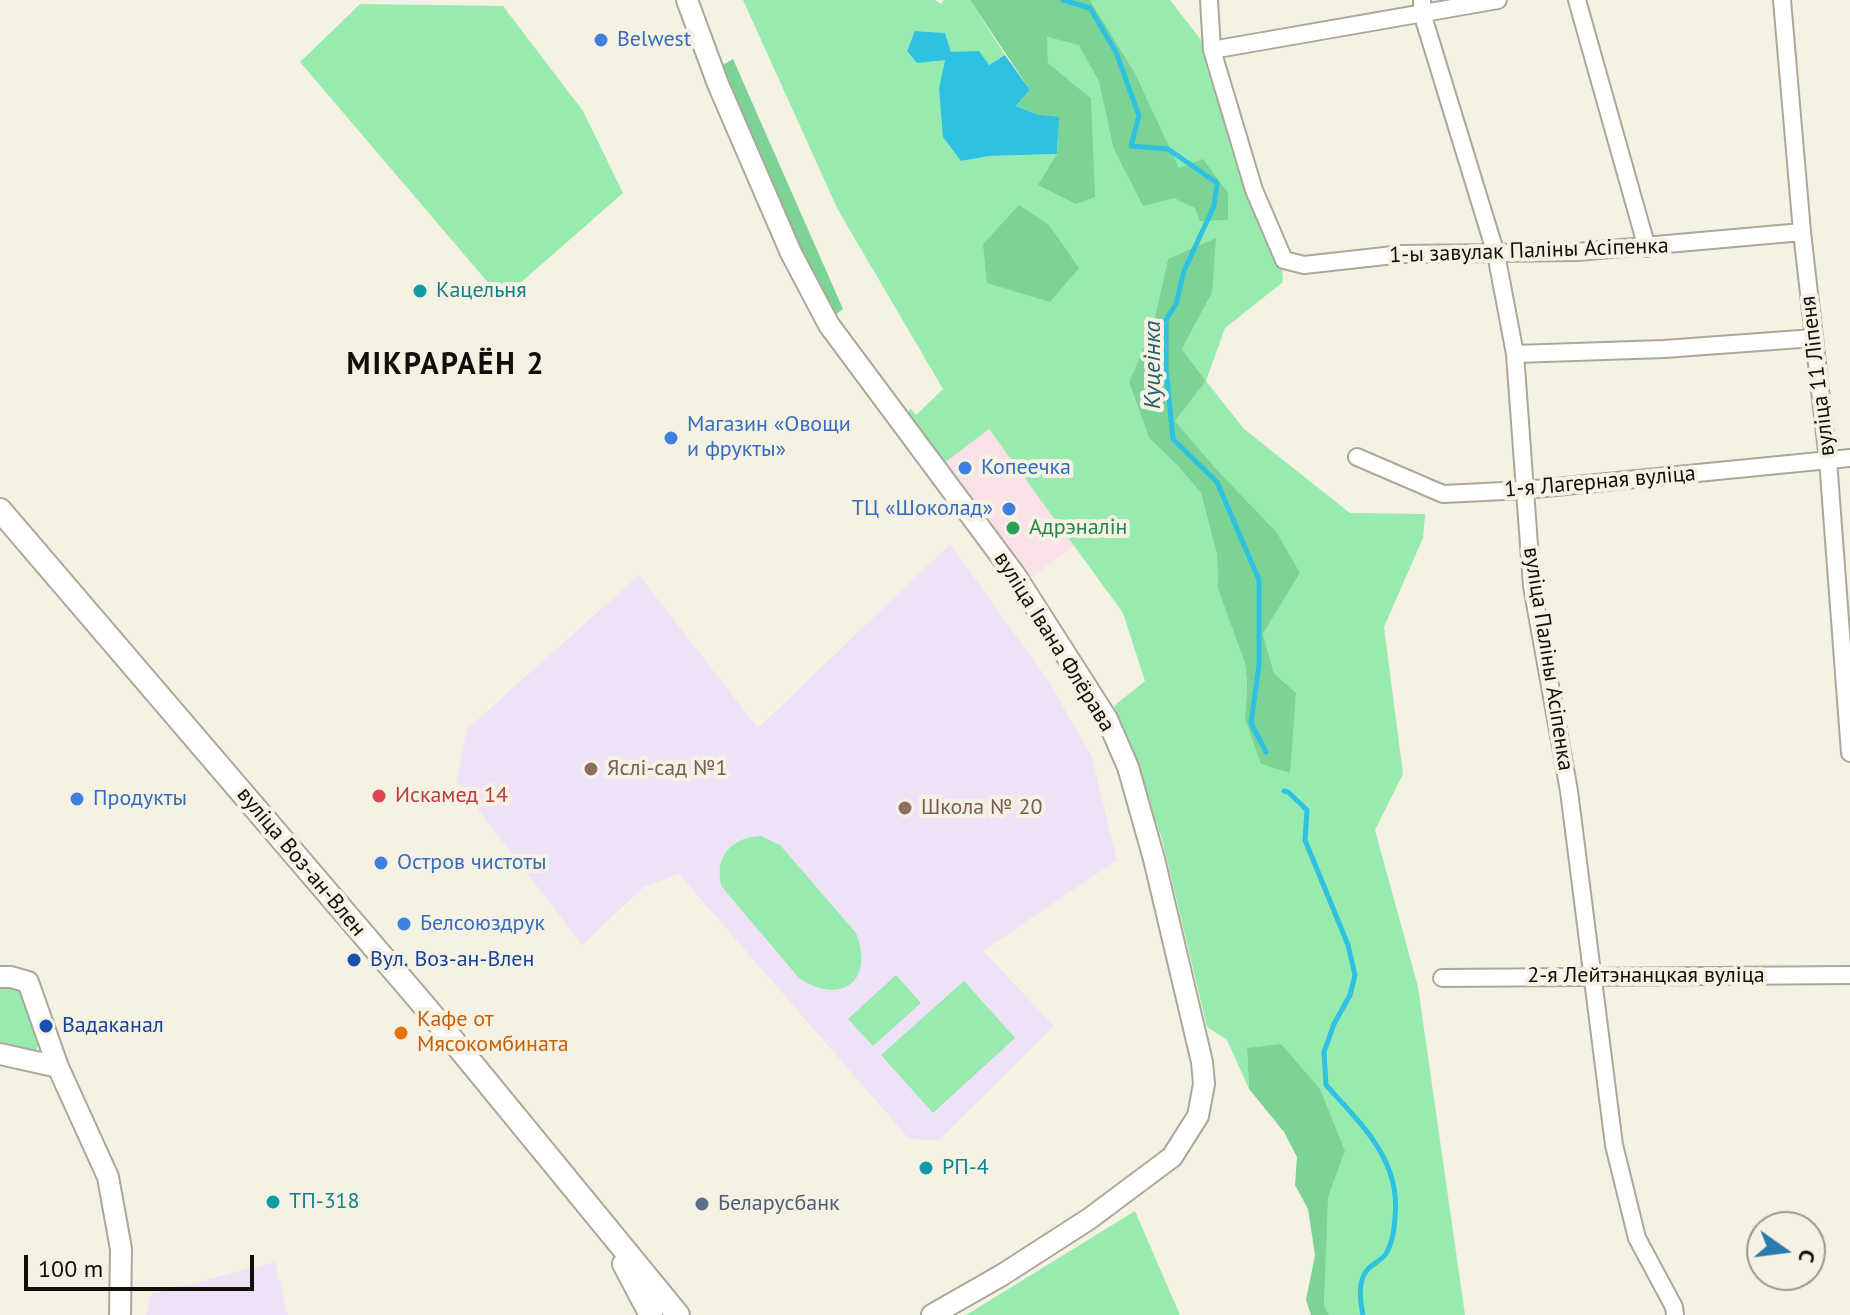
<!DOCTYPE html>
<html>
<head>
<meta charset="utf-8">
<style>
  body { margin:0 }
  #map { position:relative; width:1850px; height:1315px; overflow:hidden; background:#f6f2e3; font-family:"PT Sans",sans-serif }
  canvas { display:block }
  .north { position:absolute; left:1746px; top:1211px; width:80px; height:80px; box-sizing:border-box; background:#f6f2e3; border:2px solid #9a978c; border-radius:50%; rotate:104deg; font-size:22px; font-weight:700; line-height:32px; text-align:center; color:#110f0a }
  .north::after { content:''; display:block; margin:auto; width:28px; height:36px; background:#2b7cad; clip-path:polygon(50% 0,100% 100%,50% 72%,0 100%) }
  .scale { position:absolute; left:24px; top:1255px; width:230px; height:36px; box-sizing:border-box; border:4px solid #110f0a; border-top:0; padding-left:10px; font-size:24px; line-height:28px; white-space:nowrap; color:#110f0a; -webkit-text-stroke:6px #f6f2e3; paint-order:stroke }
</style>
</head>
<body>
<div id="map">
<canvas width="1850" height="1315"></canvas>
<div class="north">С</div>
<div class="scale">100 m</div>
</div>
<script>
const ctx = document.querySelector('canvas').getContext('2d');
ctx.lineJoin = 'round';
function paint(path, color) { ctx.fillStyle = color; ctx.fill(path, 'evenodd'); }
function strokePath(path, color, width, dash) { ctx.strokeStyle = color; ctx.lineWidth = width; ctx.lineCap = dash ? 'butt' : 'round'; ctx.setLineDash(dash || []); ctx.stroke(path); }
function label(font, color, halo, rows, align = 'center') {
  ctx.font = font + ' "PT Sans",sans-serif'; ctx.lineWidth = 8; ctx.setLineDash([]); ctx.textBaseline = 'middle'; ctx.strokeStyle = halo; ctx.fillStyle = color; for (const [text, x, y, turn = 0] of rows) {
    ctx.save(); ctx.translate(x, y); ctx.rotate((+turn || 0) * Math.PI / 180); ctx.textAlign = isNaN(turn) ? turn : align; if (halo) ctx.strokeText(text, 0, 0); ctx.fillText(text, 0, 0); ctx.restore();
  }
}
paint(new Path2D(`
  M989 429 1075 545 1029 579 943 464Z`), '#fae0e7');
paint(new Path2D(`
  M950 544 1048 680 1092 757 1117 860 983 951 1054 1026 939 1140 909 1139 679 874 645 886 582 945 456 781 467 729 639 575 758 728Z
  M275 1262 288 1315H146L151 1294Z`), '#efe2f6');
paint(new Path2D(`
  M743 0H935L941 4 944 0H970L1005 55 989 65 951 52 945 33 916 31 907 50 946 60 939 88 961 161 989 156 1057 154 1050 168 1076 204 1091 98 1048 63 1046 37 1079 44 1099 82 1113 147 1174 198 1228 220 1179 169 1135 73 1090 0H1170L1222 67 1281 253 1283 282 1225 328 1206 381 1244 429 1350 513 1425 514 1423 538 1384 627 1403 774 1375 830 1418 987 1465 1315H1329L1324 1305 1327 1197 1345 1151 1247 1048 1249 1089 1227 1040 1207 1027 1162 839 1114 706 1145 681 1123 613 989 429 943 464 906 417 910 408 916 415 943 389 838 210ZM1168 259 1212 293 1182 349 1206 381 1175 421 1300 573 1263 634 1274 673 1296 693 1245 718 1247 685 1245 664 1218 589 1217 555 1201 493 1178 466 1149 438 1129 382 1153 325Z
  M360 4 503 6 583 111 623 193 502 299 300 62Z
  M761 836 780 845 856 933C875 981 841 1006 799 978L722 887C713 858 731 837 761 836Z
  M896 975 921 1003 873 1046 848 1019Z
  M964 981 1015 1038 933 1113 881 1055Z
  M0 987 21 991 39 1041 36 1052 32 1053 0 1048Z
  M1135 1211 1180 1315H966Z`), '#97ebaf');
paint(new Path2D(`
  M970 0H1090L1135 73 1179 168 1203 159 1228 193V220L1200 221 1195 208 1174 198 1143 206 1113 147 1099 82 1079 45 1047 37 1048 63 1091 98 1095 197 1076 204 1038 185 1057 154 1058 140 1039 115 1016 106 1030 90Z
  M733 59 843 309 832 317 800 254 721 66Z
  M1019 205 1049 225 1079 268 1050 302 987 283 983 244Z
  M1216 238 1212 293 1182 349 1206 381 1175 421 1216 469 1277 533 1300 573 1263 634 1274 673 1296 693 1290 773 1261 764 1245 718 1247 685 1245 664 1218 589 1217 555 1201 493 1178 466 1149 438 1129 382 1153 325 1168 259Z
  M1281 1044 1320 1089 1345 1151 1328 1197 1324 1305 1329 1315H1311L1306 1300 1315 1255 1308 1209 1295 1185 1297 1157 1284 1132 1249 1089 1247 1048Z`), '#7bd496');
paint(new Path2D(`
  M915 31 945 33 951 52 979 51 989 65 1005 55 1030 90 1016 106 1039 115 1059 117 1057 154 989 156 961 161 943 137 939 88 945 60 917 63 907 51Z`), '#2ec1e1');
strokePath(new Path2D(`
  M1063 0 1090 8 1116 52 1139 116 1131 146 1168 149 1217 183 1214 206 1184 271 1176 304 1166 320V369L1173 439 1217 482 1259 580V665L1251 723 1266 752
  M1284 791 1288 792 1307 810 1305 840 1348 945 1355 975 1350 995 1334 1024 1324 1052 1326 1085C1361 1124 1401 1160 1395 1217 1394 1229 1393 1241 1387 1252 1383 1260 1375 1262 1369 1268 1357 1279 1360 1301 1363 1315`), '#2ec1e1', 5);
const minor = new Path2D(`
  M1209 0 1212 50 1254 190 1284 260 1304 265 1403 254 1577 252 1802 232
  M1422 0V13L1496 254 1515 354 1532 586 1569 791 1614 1145 1637 1238 1674 1307 1675 1315
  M1577 0 1647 248
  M1782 0 1802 232 1828 460 1850 753
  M1212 50 1498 0
  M1515 354 1664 349 1814 338
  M1357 457 1443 494 1525 490 1850 458
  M1442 978 1850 975`);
const tertiary = new Path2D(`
  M687 0 718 84 791 253 829 325 1015 575 1107 719 1128 767 1154 859 1202 1062 1204 1084 1198 1116 1172 1157 1089 1219 1002 1275 932 1315
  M0 977H11L28 982 58 1067 108 1177 121 1249 120 1315
  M0 1054 58 1067`);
const secondary = new Path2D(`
  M0 510 428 1010 678 1315
  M624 1264 651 1315`);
strokePath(minor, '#aba899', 20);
strokePath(tertiary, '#aba899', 24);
strokePath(secondary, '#aba899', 26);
strokePath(minor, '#fff', 16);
strokePath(tertiary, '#fff', 20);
strokePath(secondary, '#fff', 22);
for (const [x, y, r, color] of [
  [601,40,8,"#3f7fe0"],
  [420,291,8,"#0f9aa8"],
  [671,438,8,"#3f7fe0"],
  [965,468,8,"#3f7fe0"],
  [1009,509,8,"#3f7fe0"],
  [1013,528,8,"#2e9e5b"],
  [591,769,8,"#8d6e63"],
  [379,796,8,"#e0444e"],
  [77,799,8,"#3f7fe0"],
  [905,808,8,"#8d6e63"],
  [381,863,8,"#3f7fe0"],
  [404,924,8,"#3f7fe0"],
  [354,960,8,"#1a4fb4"],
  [46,1026,8,"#1a4fb4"],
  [401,1033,8,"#e8710a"],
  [926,1168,8,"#0f9aa8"],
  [273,1202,8,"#0f9aa8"],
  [702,1204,8,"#5c6f8a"]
]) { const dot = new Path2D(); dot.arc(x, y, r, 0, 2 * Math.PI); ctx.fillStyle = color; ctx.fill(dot); strokePath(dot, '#f6f2e3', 3); }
label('22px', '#366cbe', '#f6f2e3', [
  ["Belwest",617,40],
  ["Магазин «Овощи",687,425],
  ["и фрукты»",687,450],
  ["Копеечка",981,468],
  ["ТЦ «Шоколад»",993,509,"right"],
  ["Продукты",93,799],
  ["Остров чистоты",397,863],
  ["Белсоюздрук",420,924]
], 'left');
label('22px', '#110f0a', '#f6f2e3', [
  ["1-ы завулак Паліны Асіпенка",1529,251,-2],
  ["вуліца 11 Ліпеня",1818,376,-97],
  ["1-я Лагерная вуліца",1600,482,-5],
  ["вуліца Івана Флёрава",1054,642,58],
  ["вуліца Паліны Асіпенка",1548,659,81],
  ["вуліца Воз-ан-Влен",301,862,50],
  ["2-я Лейтэнанцкая вуліца",1646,976]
]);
label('22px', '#0d838f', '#f6f2e3', [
  ["Кацельня",436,291],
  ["РП-4",942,1168],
  ["ТП-318",289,1202]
], 'left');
label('22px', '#27864d', '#f6f2e3', [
  ["Адрэналін",1029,528]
], 'left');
label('22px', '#785e54', '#f6f2e3', [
  ["Яслі-сад №1",607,769],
  ["Школа № 20",921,808]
], 'left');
label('22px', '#be3a42', '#f6f2e3', [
  ["Искамед 14",395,796]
], 'left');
label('22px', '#164399', '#f6f2e3', [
  ["Вул. Воз-ан-Влен",370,960],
  ["Вадаканал",62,1026]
], 'left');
label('22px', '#c56008', '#f6f2e3', [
  ["Кафе от",417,1020],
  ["Мясокомбината",417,1045]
], 'left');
label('22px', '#4e5e75', '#f6f2e3', [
  ["Беларусбанк",718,1204]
], 'left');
label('italic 24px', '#265e6b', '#f6f2e3', [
  ["Куцеінка",1153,365,-90]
]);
ctx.letterSpacing = '2px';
label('bold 30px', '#110f0a', '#f6f2e3', [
  ["МІКРАРАЁН 2",446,365]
]);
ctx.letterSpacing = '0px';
</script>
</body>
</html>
